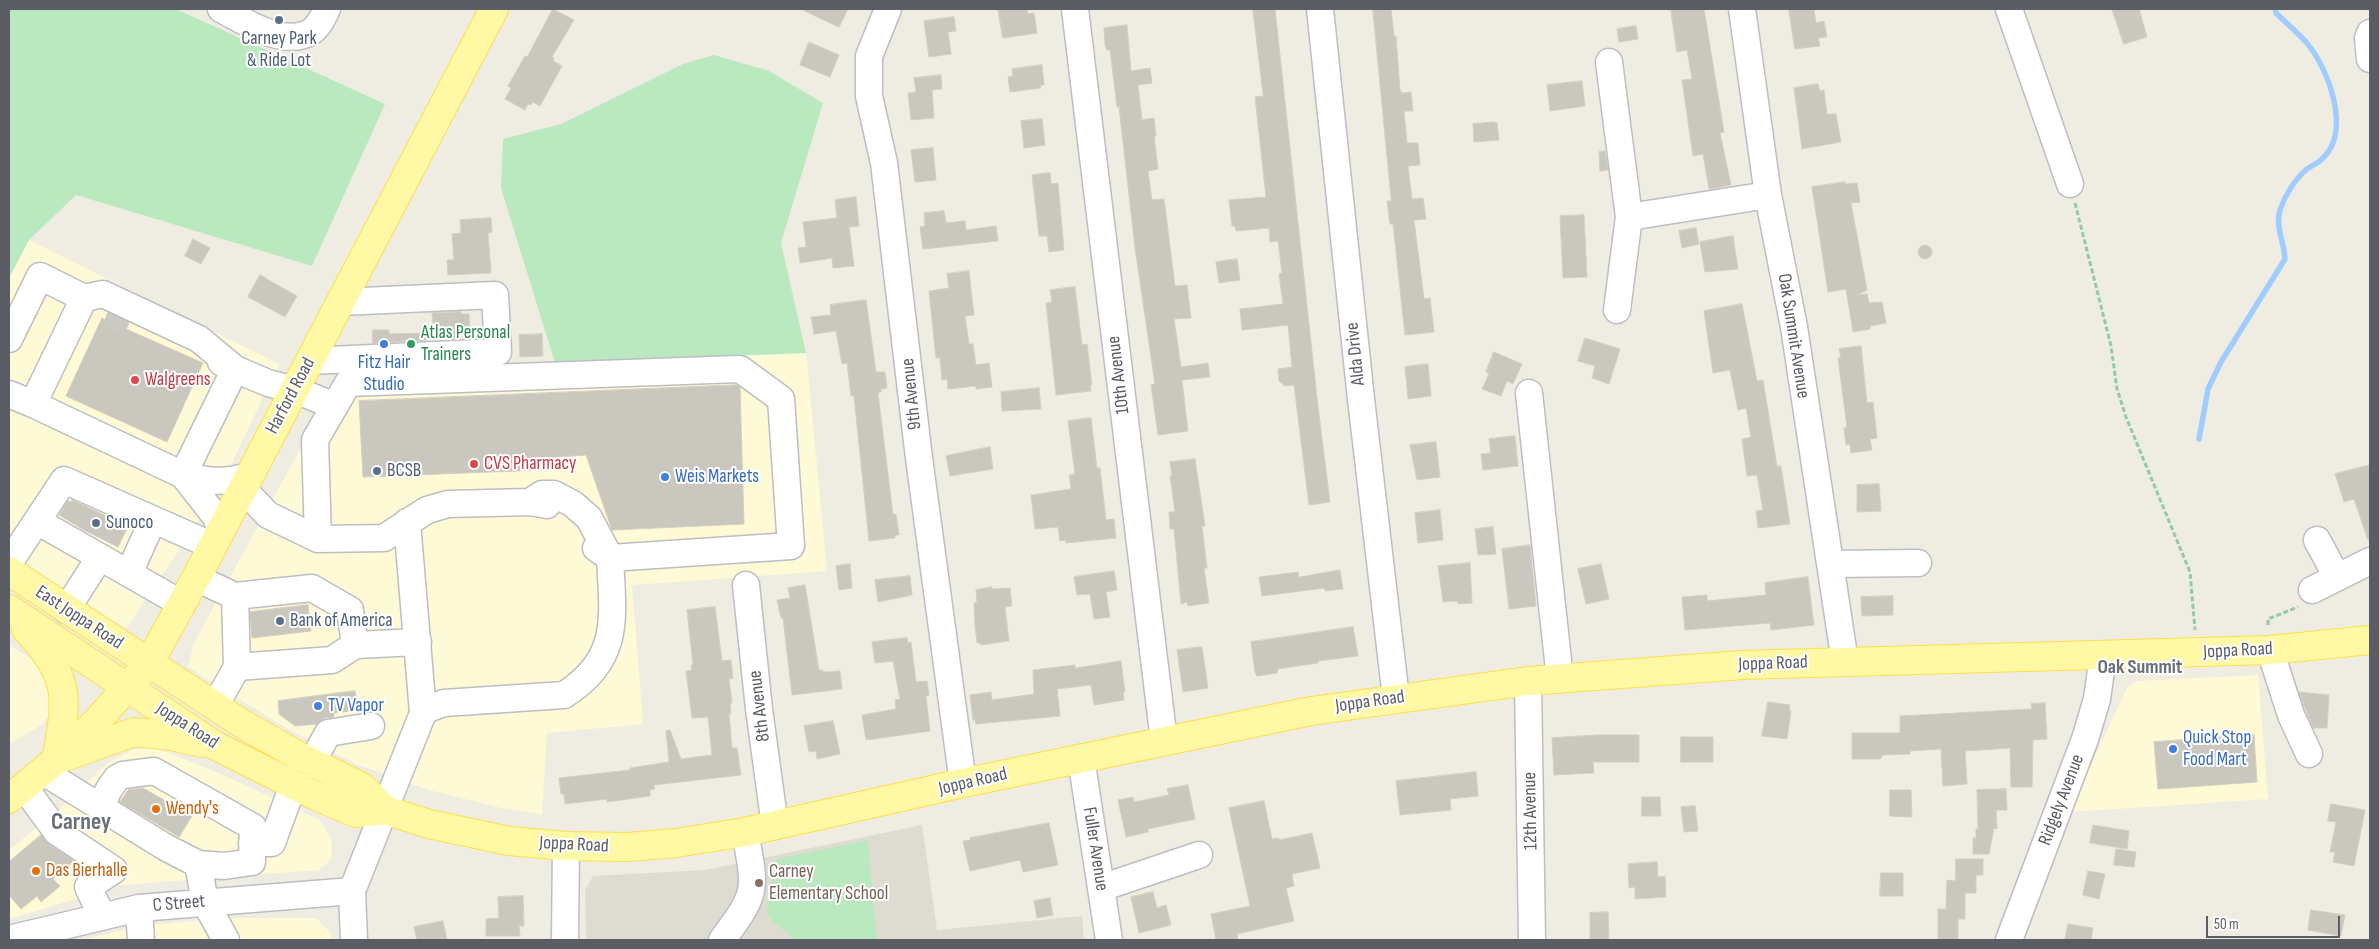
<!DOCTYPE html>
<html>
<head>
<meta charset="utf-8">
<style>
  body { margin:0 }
  #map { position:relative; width:2379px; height:949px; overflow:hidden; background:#efede1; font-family:"Sofia Sans Condensed",sans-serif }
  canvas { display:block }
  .frame { position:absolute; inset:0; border:10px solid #5a5d64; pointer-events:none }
  .scale { position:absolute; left:2206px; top:916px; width:134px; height:22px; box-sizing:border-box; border:2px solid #5a5d64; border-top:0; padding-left:6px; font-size:15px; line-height:18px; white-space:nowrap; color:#5a5d64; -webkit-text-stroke:4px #fff; paint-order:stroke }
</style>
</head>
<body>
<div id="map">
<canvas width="2379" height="949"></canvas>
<div class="frame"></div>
<div class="scale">50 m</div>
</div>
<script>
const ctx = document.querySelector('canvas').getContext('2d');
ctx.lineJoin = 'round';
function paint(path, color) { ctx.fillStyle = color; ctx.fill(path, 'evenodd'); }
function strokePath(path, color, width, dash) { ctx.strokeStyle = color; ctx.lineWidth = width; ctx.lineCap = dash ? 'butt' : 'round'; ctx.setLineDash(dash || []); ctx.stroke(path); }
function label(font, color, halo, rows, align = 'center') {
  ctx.font = font + ' "Sofia Sans Condensed",sans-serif'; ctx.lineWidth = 4; ctx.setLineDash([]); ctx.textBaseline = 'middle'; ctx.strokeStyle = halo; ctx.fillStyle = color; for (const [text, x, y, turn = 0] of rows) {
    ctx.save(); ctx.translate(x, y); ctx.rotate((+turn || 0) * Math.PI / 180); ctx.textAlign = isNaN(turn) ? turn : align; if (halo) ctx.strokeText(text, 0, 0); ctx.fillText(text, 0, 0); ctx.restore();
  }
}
paint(new Path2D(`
  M29 240 279 364 227 473 198 522 126 629 9 552V278Z
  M806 353 827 571 632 585 643 724 547 733 542 814 501 808 429 790 356 764 286 728 188 667 193 645 343 371Z
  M9 645 39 664 53 710 43 724 9 744Z
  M2258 675 2268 799 2069 812 2127 688 2137 681Z
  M134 749H160L223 775 320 820 331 839 332 859 318 870 122 885 9 919V850L56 812 108 763Z
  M243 918H317L331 934V940H80L144 925Z`), '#fffad6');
paint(new Path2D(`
  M922 825 937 930 1082 916 1084 940H586L585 890 593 876 705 870Z`), '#dedcd0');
paint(new Path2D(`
  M9 9H176L385 104 312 266 76 195 29 240 9 278Z
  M714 55 769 71 823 103 781 243 806 353 555 363 501 188 503 139 561 124 683 64Z
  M868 840 877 940H796L774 923 766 911 772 891 773 866 777 859Z`), '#bae9bf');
strokePath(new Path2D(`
  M2199 439 2208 389 2221 362 2285 259C2284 242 2275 226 2280 210 2285 195 2295 179 2307 169 2312 165 2319 163 2323 158 2352 131 2328 67 2306 42 2297 32 2286 23 2276 13L2275 9`), '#a1ccff', 5.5);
const building = new Path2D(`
  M553 9 574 20 552 57 554 58 553 61 562 66 540 106 533 102 531 105 528 104 525 110 505 99 511 88 508 86 525 56 527 57Z
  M801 9H848L839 27Z
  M998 9H1027L1028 14 1034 13 1037 33 1003 38Z
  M1253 9H1275L1317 398 1330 502 1309 505 1294 385 1285 386 1279 381 1278 369 1292 367 1288 325 1242 330 1240 309 1283 304 1279 274 1282 273 1278 241 1270 242 1269 228 1236 231 1235 226H1232L1229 200 1266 197 1255 97 1263 96Z
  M1373 9H1391L1394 36H1396L1400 90 1402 93 1411 92 1413 111H1404L1407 143H1418L1420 165 1408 166 1412 199 1423 198 1426 219 1414 220 1424 299 1430 298 1434 332 1405 335 1393 224H1390L1387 201H1391Z
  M1671 9H1704L1724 132 1720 133 1731 185 1709 189 1703 154 1693 156 1682 80 1692 79 1687 50 1677 52Z
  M1789 9H1814L1816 23 1824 21 1827 37 1818 38 1820 46 1795 49Z
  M2112 9H2139L2147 37 2124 44Z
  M954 17 956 31 948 32 951 54 929 57 924 21Z
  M1127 25 1131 71 1150 68 1152 83 1138 85 1142 120 1154 118 1156 136H1154L1158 169 1148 171 1152 200 1164 199 1175 286 1187 285 1191 318 1174 319 1181 367 1208 363 1210 377 1182 380 1188 431 1158 435 1151 385 1155 384 1135 248 1119 107H1117L1110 50H1107L1105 45 1104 28Z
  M1636 26 1638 39 1619 42 1617 29Z
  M809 42 839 55 830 77 800 65Z
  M1042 65 1044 85H1040L1041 88 1010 92 1008 77 1013 76 1012 69Z
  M941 75 942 89 932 90 934 118 911 120 908 93 916 92 914 78Z
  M1582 81 1585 106 1550 111 1547 85Z
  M1818 84 1820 91 1824 90 1827 114H1836L1841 142 1802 149 1794 88Z
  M1042 119 1045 145 1024 148 1021 121Z
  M1494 122 1497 123 1499 140 1474 142 1473 124Z
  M933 148 936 180 915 182 911 150Z
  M1605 151 1608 170 1600 171 1599 152Z
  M1050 173 1051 184 1058 183 1064 250 1049 252 1047 236H1039L1032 175Z
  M1845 182V184L1857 183 1860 202 1851 203 1867 290 1857 295 1867 294 1869 303 1882 302 1886 323 1870 326V329L1853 332 1846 289 1828 292 1812 187Z
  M856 197 859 226 849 227 854 266 833 268 832 258 800 263 798 248 806 247 803 222 837 218 835 200Z
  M944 211 946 223 965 221 966 230 996 226 998 241 923 249 920 227 925 226 924 213Z
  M1584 215 1587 277 1563 278 1560 216Z
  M491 218 492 232 488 233 491 273 448 275 447 260H454L452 234 461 233 460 220Z
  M1696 228 1699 244 1682 248 1679 231Z
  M1733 236 1738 269 1705 272 1700 242Z
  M193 239 210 248 201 264 185 256Z
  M1918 252a7 7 0 1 1 14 0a7 7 0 1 1-14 0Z
  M1237 259 1240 280 1219 283 1216 262Z
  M969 271 974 315 965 316 969 344H973L976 365 989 363 992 387 976 389V386L948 389 947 379 942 380 940 358H936L929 291 949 288 947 274Z
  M260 275 297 296 285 317 248 297Z
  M1075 287 1082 345 1087 344 1092 385H1090L1091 391 1056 395 1046 303 1052 302 1050 290Z
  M866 300 876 372H885L887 388 881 389V392L878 393 893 515 896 514 899 535H895V538L869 541 854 396H851L847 363 842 364 836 331 814 334 811 317 831 315 830 305Z
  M1742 304 1757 381 1763 380 1777 466H1781L1790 524 1758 528 1756 511 1763 510 1757 475 1747 476 1742 439 1751 437 1746 408 1738 410 1730 370 1713 373 1704 311Z
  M461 312V314H469L470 331 456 335V338L434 339 432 313Z
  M108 313 129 323 126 329 203 363 167 442 66 396 102 318 105 320Z
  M373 330H389V334L427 333V340L373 343Z
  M542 334 543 356 520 357 519 335Z
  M1585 338 1620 349 1609 384 1592 378 1595 366 1578 361Z
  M1861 346 1867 403 1873 402 1877 438 1870 439 1872 450 1851 453 1850 444 1846 445 1844 428 1847 427 1838 358H1841L1839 349Z
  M1494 352 1522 364 1513 384 1507 381 1501 396 1482 389 1489 374 1486 372Z
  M1428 364 1431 396 1408 399 1405 367Z
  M736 385 740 387 744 524 612 530 586 455 542 458V470L363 477 359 401Z
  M1039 388 1041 409 1002 411 1001 392Z
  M1091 418 1097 468H1100L1106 520 1114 519 1116 538 1066 543V540L1060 541 1058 527 1035 529 1031 495 1071 489 1069 475 1075 474 1068 421Z
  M1515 436 1518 466 1483 470 1481 454 1491 453 1489 439Z
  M1436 442 1440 477 1417 480 1410 445Z
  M990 447 993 469 950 476 946 456Z
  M1195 459 1205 526H1202L1207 568H1204L1209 603 1188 606 1187 602 1181 604 1174 529H1170L1169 512H1175L1170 476H1172L1170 462Z
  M2370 465V540H2368L2354 499 2344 502 2335 474Z
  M1879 484 1881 511 1857 512V485Z
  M72 500 128 526 118 547 84 530 59 515 68 501 72 502Z
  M1440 510 1443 540 1418 543 1415 513Z
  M1493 527 1496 554 1478 555 1475 529Z
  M1530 545 1536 606 1509 609 1502 549Z
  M1470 563 1472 603 1458 604 1457 601 1443 602 1438 566Z
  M850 564 852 588 839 590 836 566Z
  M1601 564 1609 599 1586 604 1578 569Z
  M1340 570 1343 589 1325 591V588L1262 596 1259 577 1298 572 1299 577Z
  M1114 571 1117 590 1106 592 1110 617 1094 619 1090 594 1077 595 1074 577Z
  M910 576 912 595 878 602 875 580Z
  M1808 577 1814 625 1771 630 1770 623 1685 630 1682 597 1707 595V601L1766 595 1765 583Z
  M805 585 819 670H823V672L840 671 842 689 792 695 783 618H781L777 600 790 598 788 588Z
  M992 587V589L1010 588 1012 606 1005 607 1009 641 981 645 980 643H977L975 625 974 603 977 602 976 590Z
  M1893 596V615L1862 616 1861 597Z
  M308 605 311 631 252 638 250 612Z
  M715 607 722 661 731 660 733 678 729 679 732 703H730L731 714H729L732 748H737L741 775 654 785 655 789 650 790V796L607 802V799L565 804 564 794H561L559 778 630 770V768L669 762 666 731 670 730 681 759 712 755 708 717 692 718 686 671 692 670 691 665H693L687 610Z
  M1353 627 1358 656 1318 661V663L1278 669 1277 673 1257 676 1255 672 1251 642Z
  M907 638 908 643 911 642 916 682 927 681 929 695 926 696 930 731 866 740 862 715 896 709 895 700 900 699 893 661 875 663 872 642Z
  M1202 647 1208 688 1183 692 1177 650Z
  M1121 661 1125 692H1123L1124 700 1094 705 1091 685 1057 689 1060 716 976 724 975 720H973L970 695 991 692 992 700 1034 694 1033 670 1075 665V668Z
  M355 691 359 710 334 713V717L325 718 317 724 295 726 279 714 278 701Z
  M2299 692 2329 695 2327 728H2313Z
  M1768 702 1790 705 1789 710 1791 711 1787 739 1762 736Z
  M2045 703 2047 739 2033 740 2032 787H2011L2010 748 1965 751 1967 784 1943 786 1941 749 1910 751V754L1883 755 1880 759H1852V733H1900V716L2032 709 2031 704Z
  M833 721 840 754 817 759 816 751 809 752 804 726Z
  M1598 735H1639V762H1593L1594 773 1554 775 1552 738Z
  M2254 735 2257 782 2158 789 2154 742Z
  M1681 737H1713V762H1681Z
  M1476 772 1478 796 1450 799 1451 810 1400 815 1396 781Z
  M1188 785 1195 819 1148 829V832L1126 837 1118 800 1133 797 1134 802 1169 795 1167 789Z
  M143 788 192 816 179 837 120 802 128 790Z
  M2006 789 2007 810H1996L1997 829 1994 828 1989 854H1973V838H1976V829H1978L1977 790Z
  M1890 790H1911L1912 817 1890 816Z
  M1642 797H1660L1661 816H1642Z
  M1264 801 1272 839 1279 838V840L1312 833 1320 868 1292 874 1294 886 1286 888 1294 921 1237 934 1238 940H1216L1211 914 1250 906 1229 808Z
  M2331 804 2365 810 2354 866 2333 862 2335 852H2330L2336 822 2328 821Z
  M1695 806 1698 831 1684 832 1681 807Z
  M1049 823 1058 865 1023 872 1020 860 970 871 963 841 971 840 970 838Z
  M2093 825 2129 831 2127 849 2090 843Z
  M41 835 49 844 74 861 53 879 60 886 41 902 37 896 21 909 9 895V862Z
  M2116 849 2136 852 2134 867 2114 865Z
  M1956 859H1983V875H1976V893H1965V919H1958V940H1938V909H1946L1947 880 1955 881Z
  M1657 862 1658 877 1665 876 1666 897 1635 899V887L1629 888 1628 864Z
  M2088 871 2105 874 2099 899 2083 895Z
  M1881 873H1903V896H1880Z
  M1153 892 1157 908 1166 905 1171 925 1139 933 1131 897Z
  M523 896 524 926H519L520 936H486V919L499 918 498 897Z
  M1050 898 1053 915 1037 918 1034 901Z
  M2311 910 2345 915 2341 936 2308 930Z
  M1608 912 1609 940H1590V913Z
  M443 921 447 940H417L414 927Z
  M2068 924 2093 928 2091 940H2065Z`);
paint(building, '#cac7be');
strokePath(building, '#d4cfbf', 1);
strokePath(new Path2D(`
  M107 315 128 324`), '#cac9c2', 26, [26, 13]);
const minor = new Path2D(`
  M221 9C245 21 284 49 312 31 319 26 323 17 327 9
  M888 9 869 56V96L884 163 919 458 963 783
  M1075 9 1164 741
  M1320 9 1361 399 1396 698
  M1742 9 1768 195 1794 327 1845 662
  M2009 9 2070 184
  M2370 33 2368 38 2370 59
  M1609 62 1629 217
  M1617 310 1629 217 1768 195
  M9 339 40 276 84 298 103 294 199 339 235 369 268 383 295 390 335 406
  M310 361 498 352 495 295 341 302
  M1529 393 1560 679
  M9 394 33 404 84 298
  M33 404 183 475C207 482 225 483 249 476
  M183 475 235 369 221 362
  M183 475 216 517 221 530
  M243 489 268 515 318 539 384 538 427 510 448 504 530 502 547 505
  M37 521 182 604
  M318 539 315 440 348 383 740 369 781 399 791 546 610 558 589 518 573 504 554 494H542L530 502
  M2317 540 2337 577
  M9 563 64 480 213 546
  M1830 564 1918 563
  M129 573 153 520
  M196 578 235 596 312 588 350 610 355 645
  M746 585 759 709 775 826
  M2312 590 2370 561
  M235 596 237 667
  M66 610 100 557
  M2270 650 2291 715 2309 754
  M1528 681 1532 940
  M215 706 237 667 332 660 355 645 418 642
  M423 713 430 708 444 703 564 695C621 659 613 618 610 558L596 548
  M1081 758 1109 940
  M312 762 328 733 371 726
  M42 771 165 847 198 864 224 866 252 862 253 827 154 771 123 775 117 778 109 789 101 807
  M24 787 57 832 114 870 88 887 102 916
  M252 843H272L293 785
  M198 864 205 902 226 940
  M1101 888 1199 855
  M139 908 141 940
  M9 939 139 908 352 891
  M354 940 352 891 423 713 407 522
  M565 940 566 846
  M722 940C758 892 756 891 745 832
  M2009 940 2085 739 2097 699 2103 656`);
const major = new Path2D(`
  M9 571 241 723 299 756 362 787 385 810
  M9 609 216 746 316 796 356 813 385 810 429 824 509 841 566 846 627 847 676 843 745 832 963 783 1311 711 1528 681 1742 665 2270 650 2370 640
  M26 629C71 679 68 697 56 760
  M56 760 96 722 149 663 196 578 494 9
  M9 799 56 760 134 732 172 736 202 743`);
strokePath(minor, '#bcbec4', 29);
strokePath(major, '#ffde4a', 30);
strokePath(new Path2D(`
  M2075 203 2111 346 2117 389 2126 417 2190 572 2195 630
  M2268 625V619L2298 607`), '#93caa8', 3, [5, 2.5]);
strokePath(minor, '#fff', 26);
strokePath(major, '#fff9a6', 28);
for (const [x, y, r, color] of [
  [279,20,5,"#5c6f8a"],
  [384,344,5,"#3f7fe0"],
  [411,344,5,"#2e9e5b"],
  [135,380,5,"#e0444e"],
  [474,464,5,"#e0444e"],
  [377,471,5,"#5c6f8a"],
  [665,477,5,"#3f7fe0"],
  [96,523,5,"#5c6f8a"],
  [280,621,5,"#5c6f8a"],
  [318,706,5,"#3f7fe0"],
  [2173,749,5,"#3f7fe0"],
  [156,809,5,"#e8710a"],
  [36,871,5,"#e8710a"],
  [759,883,5,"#8d6e63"]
]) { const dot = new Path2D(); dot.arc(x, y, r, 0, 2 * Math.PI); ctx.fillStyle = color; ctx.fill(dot); strokePath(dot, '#fff', 2); }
label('19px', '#4e5e75', '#fff', [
  ["Carney Park",279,39,"center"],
  ["& Ride Lot",279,61,"center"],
  ["BCSB",387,471],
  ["Sunoco",106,523],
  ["Bank of America",290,621]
], 'left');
label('19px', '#27864d', '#fff', [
  ["Atlas Personal",421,333],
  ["Trainers",421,355]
], 'left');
label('19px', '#5a5d64', '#fff', [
  ["Oak Summit Avenue",1793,336,81],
  ["Alda Drive",1356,354,-96],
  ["10th Avenue",1119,375,-97],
  ["9th Avenue",912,394,-96],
  ["Harford Road",291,396,-62],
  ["East Joppa Road",79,618,33],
  ["Joppa Road",2238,651,-3],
  ["Joppa Road",1773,664,-2],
  ["Joppa Road",1370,702,-8],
  ["8th Avenue",760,706,-97],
  ["Joppa Road",187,726,33],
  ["Joppa Road",973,782,-13],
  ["Ridgely Avenue",2062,800,-69],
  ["12th Avenue",1531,811,-91],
  ["Joppa Road",574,845,3],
  ["Fuller Avenue",1095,849,81],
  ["C Street",179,904,-5]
]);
label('19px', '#366cbe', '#fff', [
  ["Fitz Hair",384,363,"center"],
  ["Studio",384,385,"center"],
  ["Weis Markets",675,477],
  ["TV Vapor",328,706],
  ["Quick Stop",2183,738],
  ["Food Mart",2183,760]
], 'left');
label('19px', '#be3a42', '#fff', [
  ["Walgreens",145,380],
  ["CVS Pharmacy",484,464]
], 'left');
label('19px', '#c56008', '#fff', [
  ["Wendy's",166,809],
  ["Das Bierhalle",46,871]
], 'left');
label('19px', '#785e54', '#fff', [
  ["Carney",769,872],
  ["Elementary School",769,894]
], 'left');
label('bold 20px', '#6b6f76', '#fff', [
  ["Oak Summit",2140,668]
]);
label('bold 24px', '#6b6f76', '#fff', [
  ["Carney",81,823]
]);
</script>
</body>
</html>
